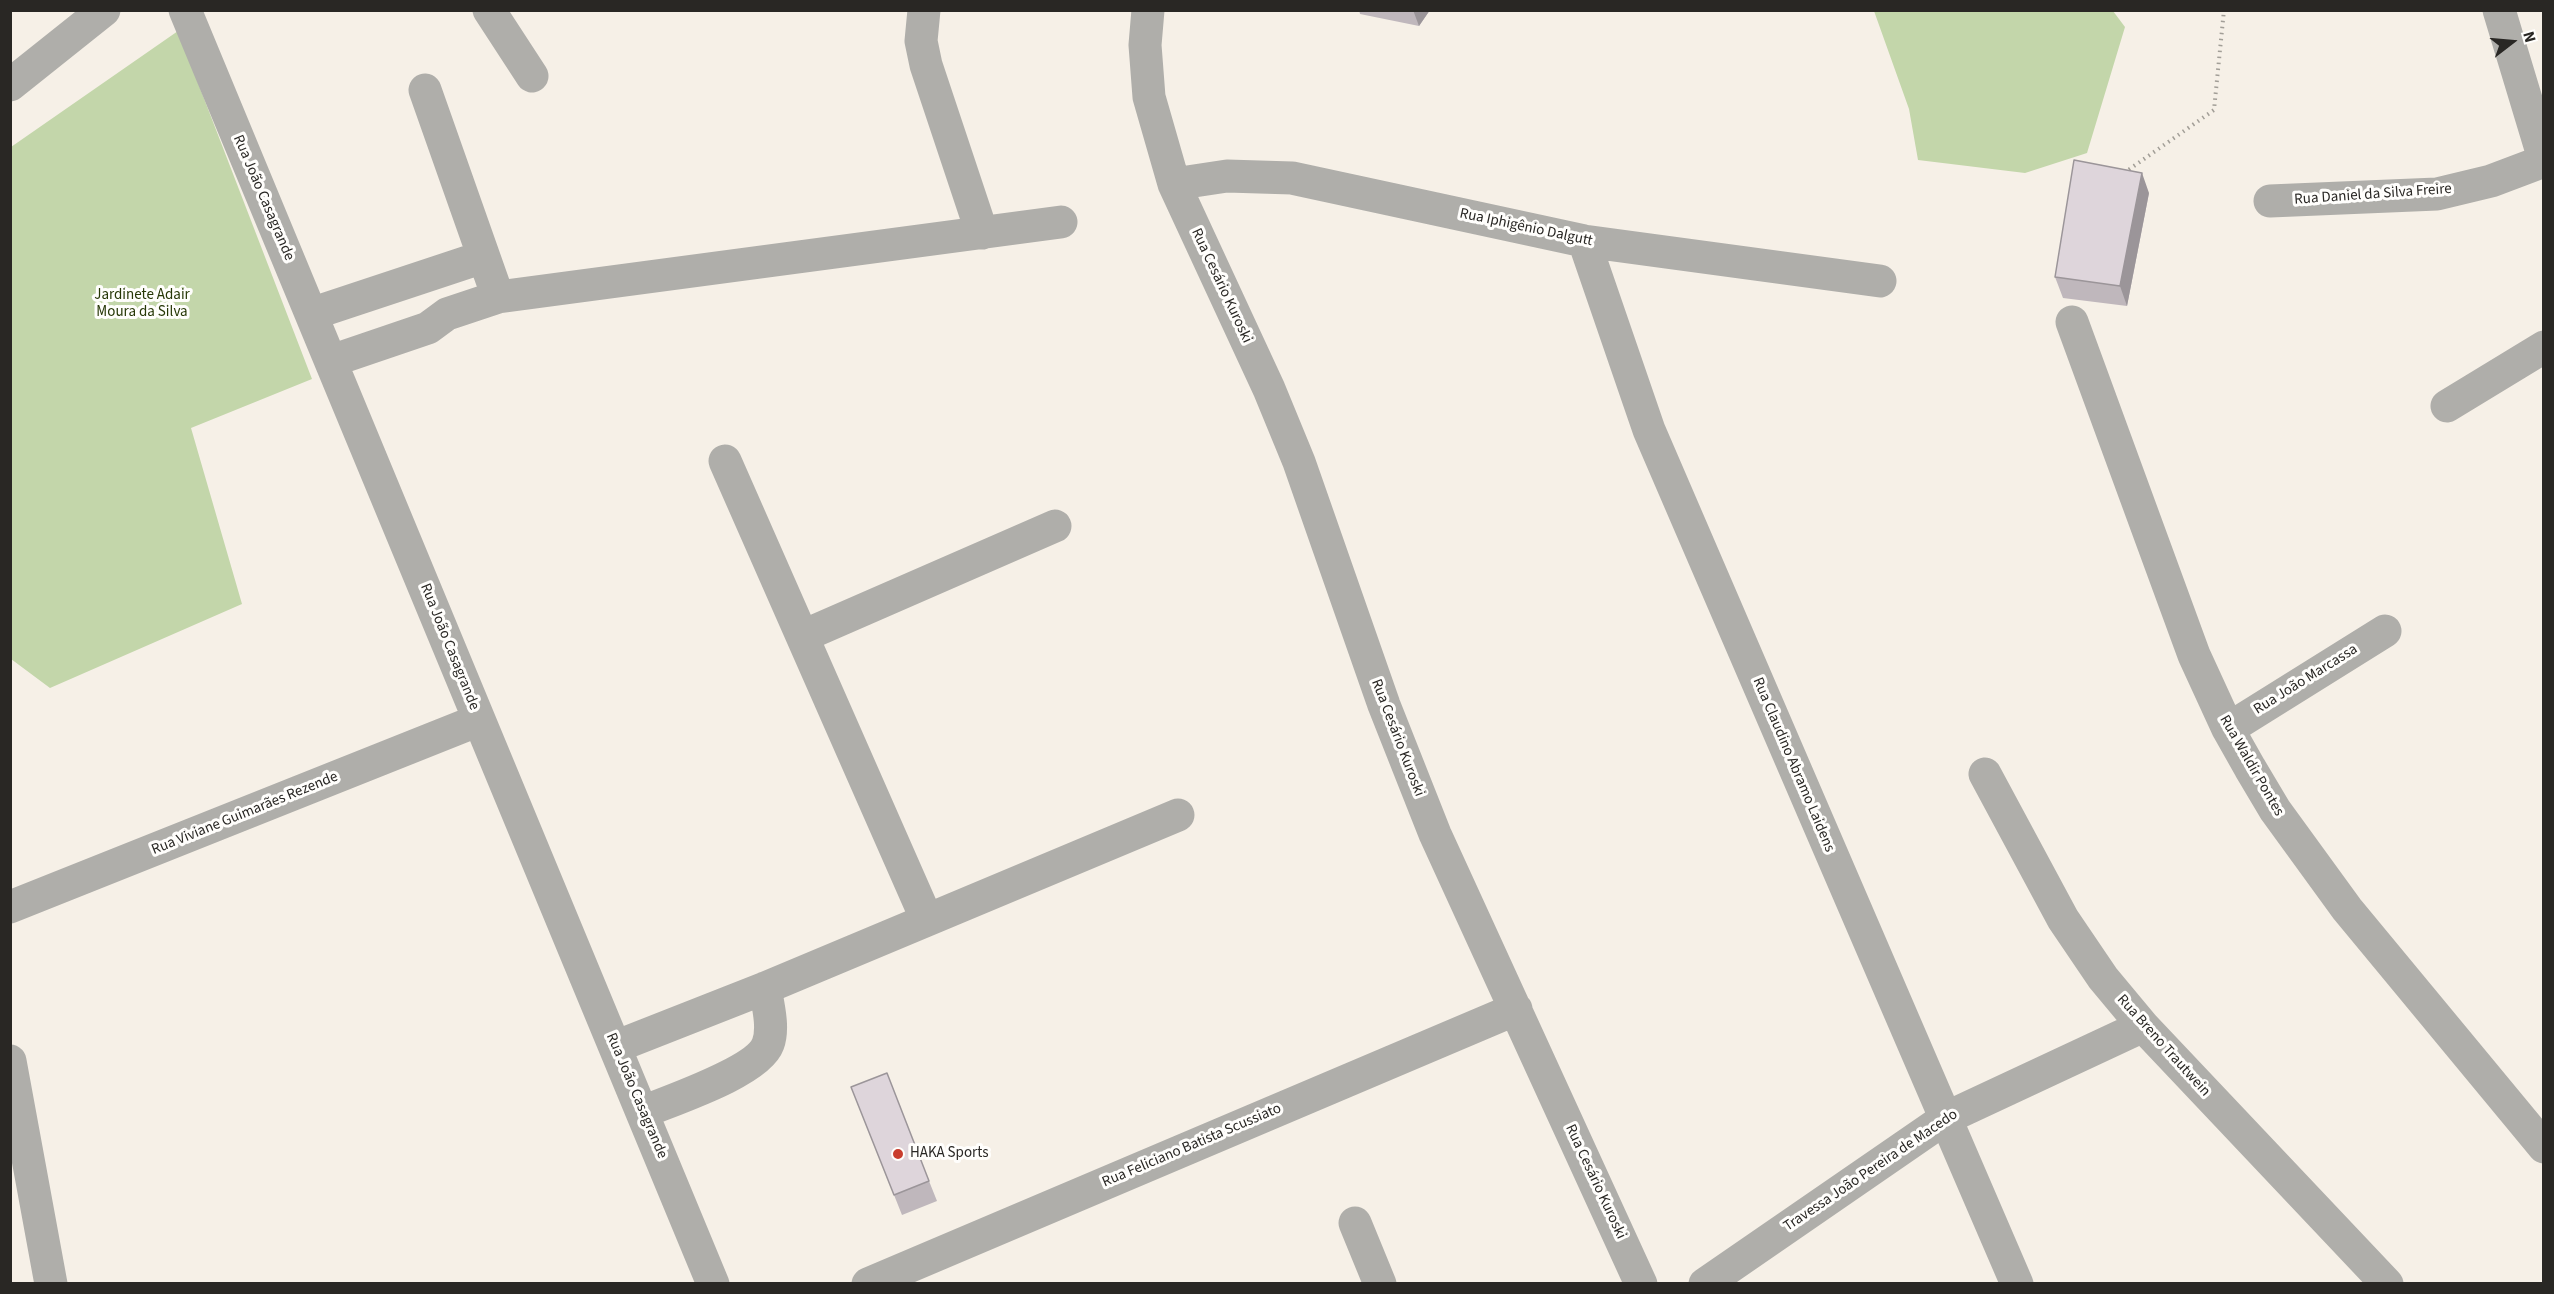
<!DOCTYPE html>
<html>
<head>
<meta charset="utf-8">
<style>
  body { margin:0 }
  #map { position:relative; width:2554px; height:1294px; overflow:hidden; background:#f6f0e7; font-family:"Source Sans 3",sans-serif }
  canvas { display:block }
  .frame { position:absolute; inset:0; border:12px solid #292724; pointer-events:none }
  .north { position:absolute; left:2482px; top:12px; width:60px; height:60px; -webkit-text-stroke:4px #fffefc; paint-order:stroke; rotate:74deg; font-size:16px; font-weight:700; line-height:24px; text-align:center; color:#292724 }
  .north::after { content:''; display:block; margin:auto; width:21px; height:27px; background:#292724; clip-path:polygon(50% 0,100% 100%,50% 72%,0 100%) }
</style>
</head>
<body>
<div id="map">
<canvas width="2554" height="1294"></canvas>
<div class="frame"></div>
<div class="north">N</div>
</div>
<script>
const ctx = document.querySelector('canvas').getContext('2d');
ctx.lineJoin = 'round';
function paint(path, color) { ctx.fillStyle = color; ctx.fill(path, 'evenodd'); }
function strokePath(path, color, width, dash) { ctx.strokeStyle = color; ctx.lineWidth = width; ctx.lineCap = dash ? 'butt' : 'round'; ctx.setLineDash(dash || []); ctx.stroke(path); }
function label(font, color, halo, rows, align = 'center') {
  ctx.font = font + ' "Source Sans 3",sans-serif'; ctx.lineWidth = 6; ctx.setLineDash([]); ctx.textBaseline = 'middle'; ctx.strokeStyle = halo; ctx.fillStyle = color; for (const [text, x, y, turn = 0] of rows) {
    ctx.save(); ctx.translate(x, y); ctx.rotate((+turn || 0) * Math.PI / 180); ctx.textAlign = isNaN(turn) ? turn : align; if (halo) ctx.strokeText(text, 0, 0); ctx.fillText(text, 0, 0); ctx.restore();
  }
}
paint(new Path2D(`
  M1874 11H2113L2125 27 2087 153 2025 173 1918 160 1909 109Z
  M178 31 312 379 191 428 242 604 50 688 11 659V147Z`), '#c3d6aa');
strokePath(new Path2D(`
  M2124 173 2214 110 2224 10`), '#a29e97', 4, [1.5, 4.5]);
strokePath(new Path2D(`
  M185 10 713 1284
  M489 10 532 76
  M924 10 921 41 926 65 982 233
  M1148 10 1145 45 1149 97 1174 184 1269 389 1299 462 1384 705 1435 834 1641 1284
  M2499 10 2544 159
  M10 85 104 10
  M425 90 498 297
  M1174 184 1227 176 1292 178 1584 241 1880 281
  M2270 201 2437 194 2491 181 2544 161
  M1584 241 1649 430 2017 1284
  M311 314 483 257
  M2072 322 2194 655 2228 729 2250 768 2275 810 2347 909 2544 1147
  M331 361 428 328 447 314 498 297 1061 222
  M2447 406 2544 347
  M725 461 927 920
  M803 636 1055 526
  M2228 729 2385 631
  M1985 774 2063 919 2103 978 2143 1026 2387 1284
  M10 907 479 720
  M615 1047 765 988 1178 815
  M10 1061 51 1284
  M643 1112C671 1100 758 1072 768 1044 774 1028 768 1005 765 988
  M1355 1223 1380 1284
  M868 1284 1516 1009
  M1705 1284 1946 1118 2143 1026`), '#afaeaa', 33);
paint(new Path2D(`
  M1359 10H1430L1419 26 1360 14Z
  M2149 193 2127 306 2063 298 2055 277Z
  M851 1087 929 1181 937 1201 902 1215Z`), '#bfb7bc');
paint(new Path2D(`
  M1413 10H1430L1419 26Z
  M2142 173 2149 193 2127 306 2120 286Z`), '#9b9599');
const building = new Path2D(`
  M2074 160 2142 173 2120 286 2055 277Z
  M887 1073 929 1181 894 1195 851 1087Z`);
paint(building, '#ded5db');
strokePath(building, '#9b9599', 1.5);
for (const [x, y, r, color] of [
  [898,1154,6,"#c93d2e"]
]) { const dot = new Path2D(); dot.arc(x, y, r, 0, 2 * Math.PI); ctx.fillStyle = color; ctx.fill(dot); strokePath(dot, '#fffefc', 2); }
label('15px', '#292724', '#fffefc', [
  ["Rua Daniel da Silva Freire",2373,195,-4],
  ["Rua João Casagrande",263,198,67],
  ["Rua Iphigênio Dalgutt",1526,228,12],
  ["Rua Cesário Kuroski",1221,286,65],
  ["Rua João Casagrande",449,647,68],
  ["Rua João Marcassa",2306,680,-32],
  ["Rua Cesário Kuroski",1397,738,69],
  ["Rua Claudino Abramo Laidens",1793,765,67],
  ["Rua Waldir Pontes",2251,766,60],
  ["Rua Viviane Guimarães Rezende",245,814,-22],
  ["Rua Breno Trautwein",2163,1046,48],
  ["Rua João Casagrande",636,1096,67],
  ["Rua Feliciano Batista Scussiato",1192,1146,-23],
  ["Travessa João Pereira de Macedo",1871,1171,-34],
  ["Rua Cesário Kuroski",1595,1182,65]
]);
label('15px', '#263706', '#fffefc', [
  ["Jardinete Adair",142,296],
  ["Moura da Silva",142,313]
]);
label('15px', '#292724', '#fffefc', [
  ["HAKA Sports",910,1154]
], 'left');
</script>
</body>
</html>
